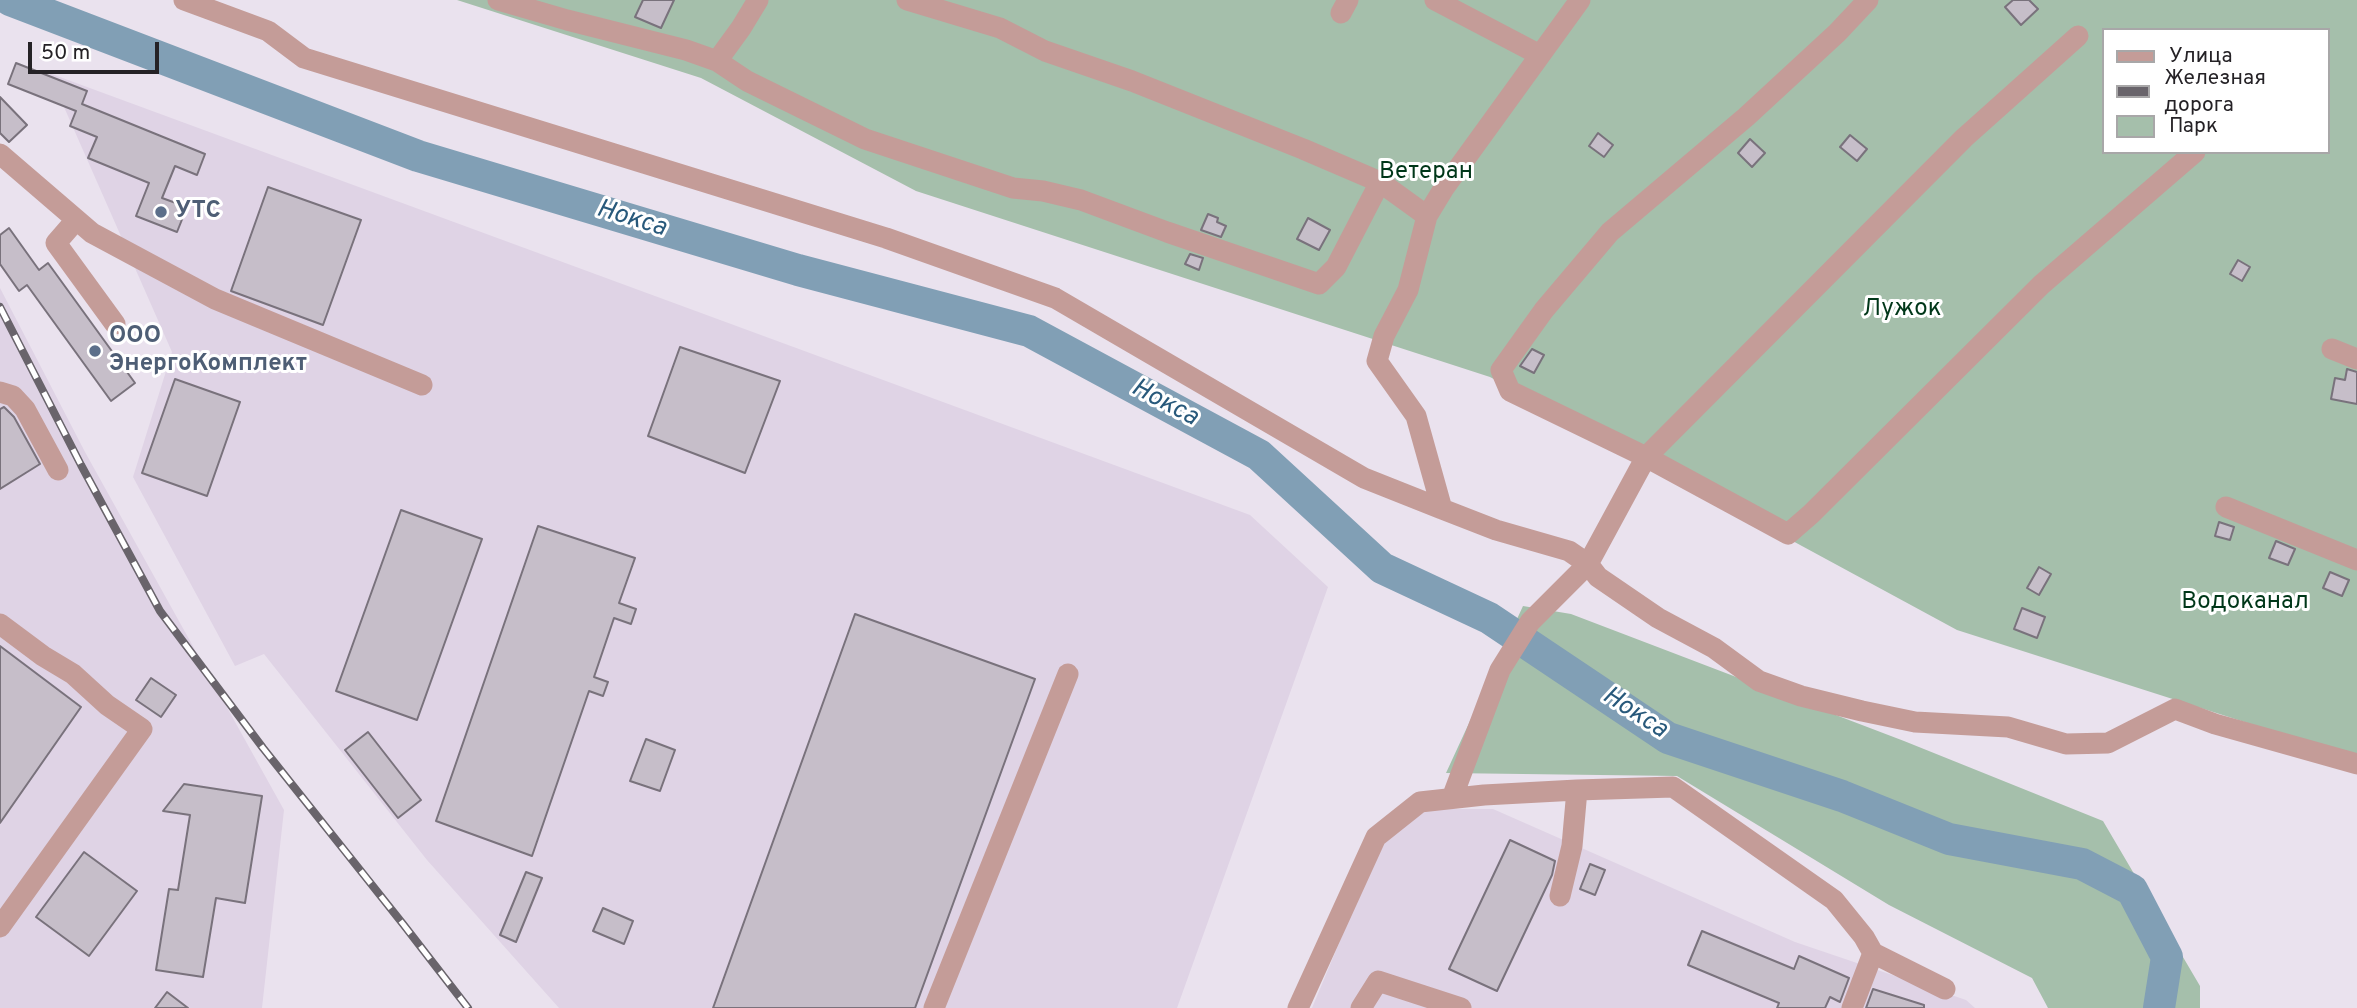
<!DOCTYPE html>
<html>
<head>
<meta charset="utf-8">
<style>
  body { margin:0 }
  #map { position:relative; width:2357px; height:1008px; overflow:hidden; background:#eae2ee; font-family:Overpass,sans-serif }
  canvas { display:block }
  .legend { position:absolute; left:2102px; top:28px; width:228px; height:126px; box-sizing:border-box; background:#fff; border:2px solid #a8a7a8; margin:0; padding:9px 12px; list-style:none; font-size:21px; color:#252226 }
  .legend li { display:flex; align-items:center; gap:14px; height:35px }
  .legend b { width:35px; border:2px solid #a8a7a8 }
  .scale { position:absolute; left:28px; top:42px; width:131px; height:32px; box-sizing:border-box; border:4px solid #252226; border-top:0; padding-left:9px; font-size:21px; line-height:24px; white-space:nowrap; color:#252226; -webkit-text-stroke:5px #fff; paint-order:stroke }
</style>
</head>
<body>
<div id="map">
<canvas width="2357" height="1008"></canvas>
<ul class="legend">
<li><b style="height:9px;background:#c49c98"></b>Улица</li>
<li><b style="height:9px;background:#69646b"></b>Железная дорога</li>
<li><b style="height:19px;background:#a5bfab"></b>Парк</li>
</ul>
<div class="scale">50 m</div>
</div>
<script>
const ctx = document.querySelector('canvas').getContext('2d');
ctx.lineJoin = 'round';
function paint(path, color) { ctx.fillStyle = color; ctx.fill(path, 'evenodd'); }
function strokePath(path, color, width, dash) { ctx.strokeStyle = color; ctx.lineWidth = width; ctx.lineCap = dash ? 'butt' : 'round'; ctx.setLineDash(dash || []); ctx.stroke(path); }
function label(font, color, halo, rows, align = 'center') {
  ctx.font = font + ' Overpass,sans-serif'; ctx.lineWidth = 6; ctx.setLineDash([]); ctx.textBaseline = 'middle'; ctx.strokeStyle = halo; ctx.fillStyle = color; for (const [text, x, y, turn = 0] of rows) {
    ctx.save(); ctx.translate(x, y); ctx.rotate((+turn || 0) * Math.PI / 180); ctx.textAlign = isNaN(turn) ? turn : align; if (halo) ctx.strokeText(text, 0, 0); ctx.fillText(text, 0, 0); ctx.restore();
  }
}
paint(new Path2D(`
  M49 73 1250 515 1328 587 1177 1008H559L427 860 264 654 235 666 133 477 172 352Z
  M0 288 85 452 284 810 262 1008H0Z
  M1423 809H1493L1795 942 1966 1000 1975 1008H1312L1380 845Z`), '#dfd3e5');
paint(new Path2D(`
  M457 0H2357V758L1957 630 1490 377 916 191 701 78ZM2103 30H2327V152H2103Z
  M1523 606 1571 614 1904 741 2103 821 2200 986V1008H2048L2032 978 1889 905 1677 776 1446 773Z`), '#a5bfab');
strokePath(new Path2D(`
  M10 0 418 156 798 270 1029 331 1259 455 1382 568 1489 618 1668 738 1842 796 1949 839 2082 864 2132 890 2167 957 2159 1008`), '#819fb5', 32);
const building = new Path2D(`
  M643 0H674L661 28 635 17Z
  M2013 0H2029L2038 9 2021 25 2005 7Z
  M16 63 87 91 82 104 205 154 197 175 175 166 162 198 187 207 177 232 136 216 149 183 88 158 97 137 70 126 76 111 8 84Z
  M0 97 27 125 9 142 0 133Z
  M1598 133 1613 145 1604 157 1589 146Z
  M1850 135 1867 149 1857 161 1840 147Z
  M1750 139 1765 153 1752 167 1738 153Z
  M268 187 361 220 323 325 231 291Z
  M1208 214 1218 218 1217 222 1226 226 1221 237 1201 230Z
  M1308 218 1330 230 1319 250 1297 239Z
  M9 228 39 270 48 263 135 383 111 401 27 285 19 291 0 264V235Z
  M1190 254 1203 258 1199 270 1185 264Z
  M2238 260 2250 267 2242 281 2230 274Z
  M680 347 780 381 745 473 648 436Z
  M1532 349 1544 355 1534 373 1520 366Z
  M2347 369 2357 372V404L2331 399 2335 378 2345 380Z
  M175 379 240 402 207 496 142 473Z
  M4 407 14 417 40 464 0 489V409Z
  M401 510 482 539 417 720 336 691Z
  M2219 522 2234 527 2230 540 2215 536Z
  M538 526 635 558 619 603 636 609 631 624 614 618 594 677 608 682 603 696 589 691 532 856 436 821Z
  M2276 541 2295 549 2288 565 2269 558Z
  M2039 567 2051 574 2039 595 2027 588Z
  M2330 572 2349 580 2342 596 2323 588Z
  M2022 608 2045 617 2037 638 2014 629Z
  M855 614 1035 679 915 1008H713Z
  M0 646 81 707 0 823Z
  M151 678 176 695 161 717 136 700Z
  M368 732 421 800 398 818 345 750Z
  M646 739 675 750 660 791 630 781Z
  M184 784 262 796 245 903 216 898 203 977 156 970 169 889 178 890 190 815 163 811Z
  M1510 840 1555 861 1552 875 1497 991 1449 969Z
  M84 852 137 891 89 956 36 917Z
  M1590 864 1605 870 1595 895 1580 889Z
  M526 872 542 878 516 942 500 935Z
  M603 908 633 921 624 944 593 931Z
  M1702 931 1794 969 1799 956 1849 978 1840 1002 1830 997 1825 1008H1777L1779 1003 1688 965Z
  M1873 989 1924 1005V1008H1866Z
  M167 992 188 1008H155Z`);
paint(building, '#c6bec9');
strokePath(building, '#79727c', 2);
strokePath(new Path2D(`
  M184 0 268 31 304 58 886 238 1055 298 1364 478 1442 509
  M498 0 567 20 686 50 717 61 741 28 758 0
  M907 0 1000 28 1045 51 1132 81 1303 149 1380 182 1427 216
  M1435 0 1540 55
  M1580 0 1444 188 1427 216 1408 290 1384 336 1377 361 1416 416 1442 509 1496 530 1569 551 1588 564 1646 457 1964 138 2078 36
  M1868 0 1837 33 1746 117 1610 232 1544 310 1501 370 1510 391 1646 457 1788 534 1811 514 2041 285 2195 152
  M1341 13 1348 0
  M717 61 747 81 865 139 1013 188 1043 191 1081 200 1167 232 1319 284 1336 267 1380 182
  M0 154 92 233 215 299 422 385
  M76 220 56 243 115 324
  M2332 349 2357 359
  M0 392 13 396 25 409 58 470
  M2226 507 2357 560
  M0 624 43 656 73 674 107 705 142 729 0 927
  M1452 798 1500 670 1530 622 1588 564 1598 577 1658 618 1714 648 1759 681 1801 696 1862 711 1915 722 2008 727 2066 744 2108 743 2175 709 2215 724 2357 764
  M1560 896 1572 846 1577 790
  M934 1008 1068 674
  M1298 1008 1376 837 1420 802 1484 795 1577 790 1673 787 1834 900 1864 937 1873 953 1945 989
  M1361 1008 1378 981 1461 1008
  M1852 1008 1873 953`), '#c49c98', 21);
const rail = new Path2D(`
  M0 307 81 465 160 611 263 748 403 924 468 1008`);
strokePath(rail, '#69646b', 8);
strokePath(rail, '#fff', 5, [16]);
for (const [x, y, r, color] of [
  [161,212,7,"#5c6f8a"],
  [95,351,7,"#5c6f8a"]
]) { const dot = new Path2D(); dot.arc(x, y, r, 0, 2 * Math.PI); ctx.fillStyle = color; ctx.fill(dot); strokePath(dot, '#fff', 2.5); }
label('24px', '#003719', '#fff', [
  ["Ветеран",1426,173],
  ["Лужок",1902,310],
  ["Водоканал",2245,603]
]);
label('bold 24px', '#4e5e75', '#fff', [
  ["УТС",175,212],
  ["ООО",109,337],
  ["ЭнергоКомплект",109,365]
], 'left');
label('italic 26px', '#28597b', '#fff', [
  ["Нокса",631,220,17],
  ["Нокса",1164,404,28],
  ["Нокса",1634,714,33]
]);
</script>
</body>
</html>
